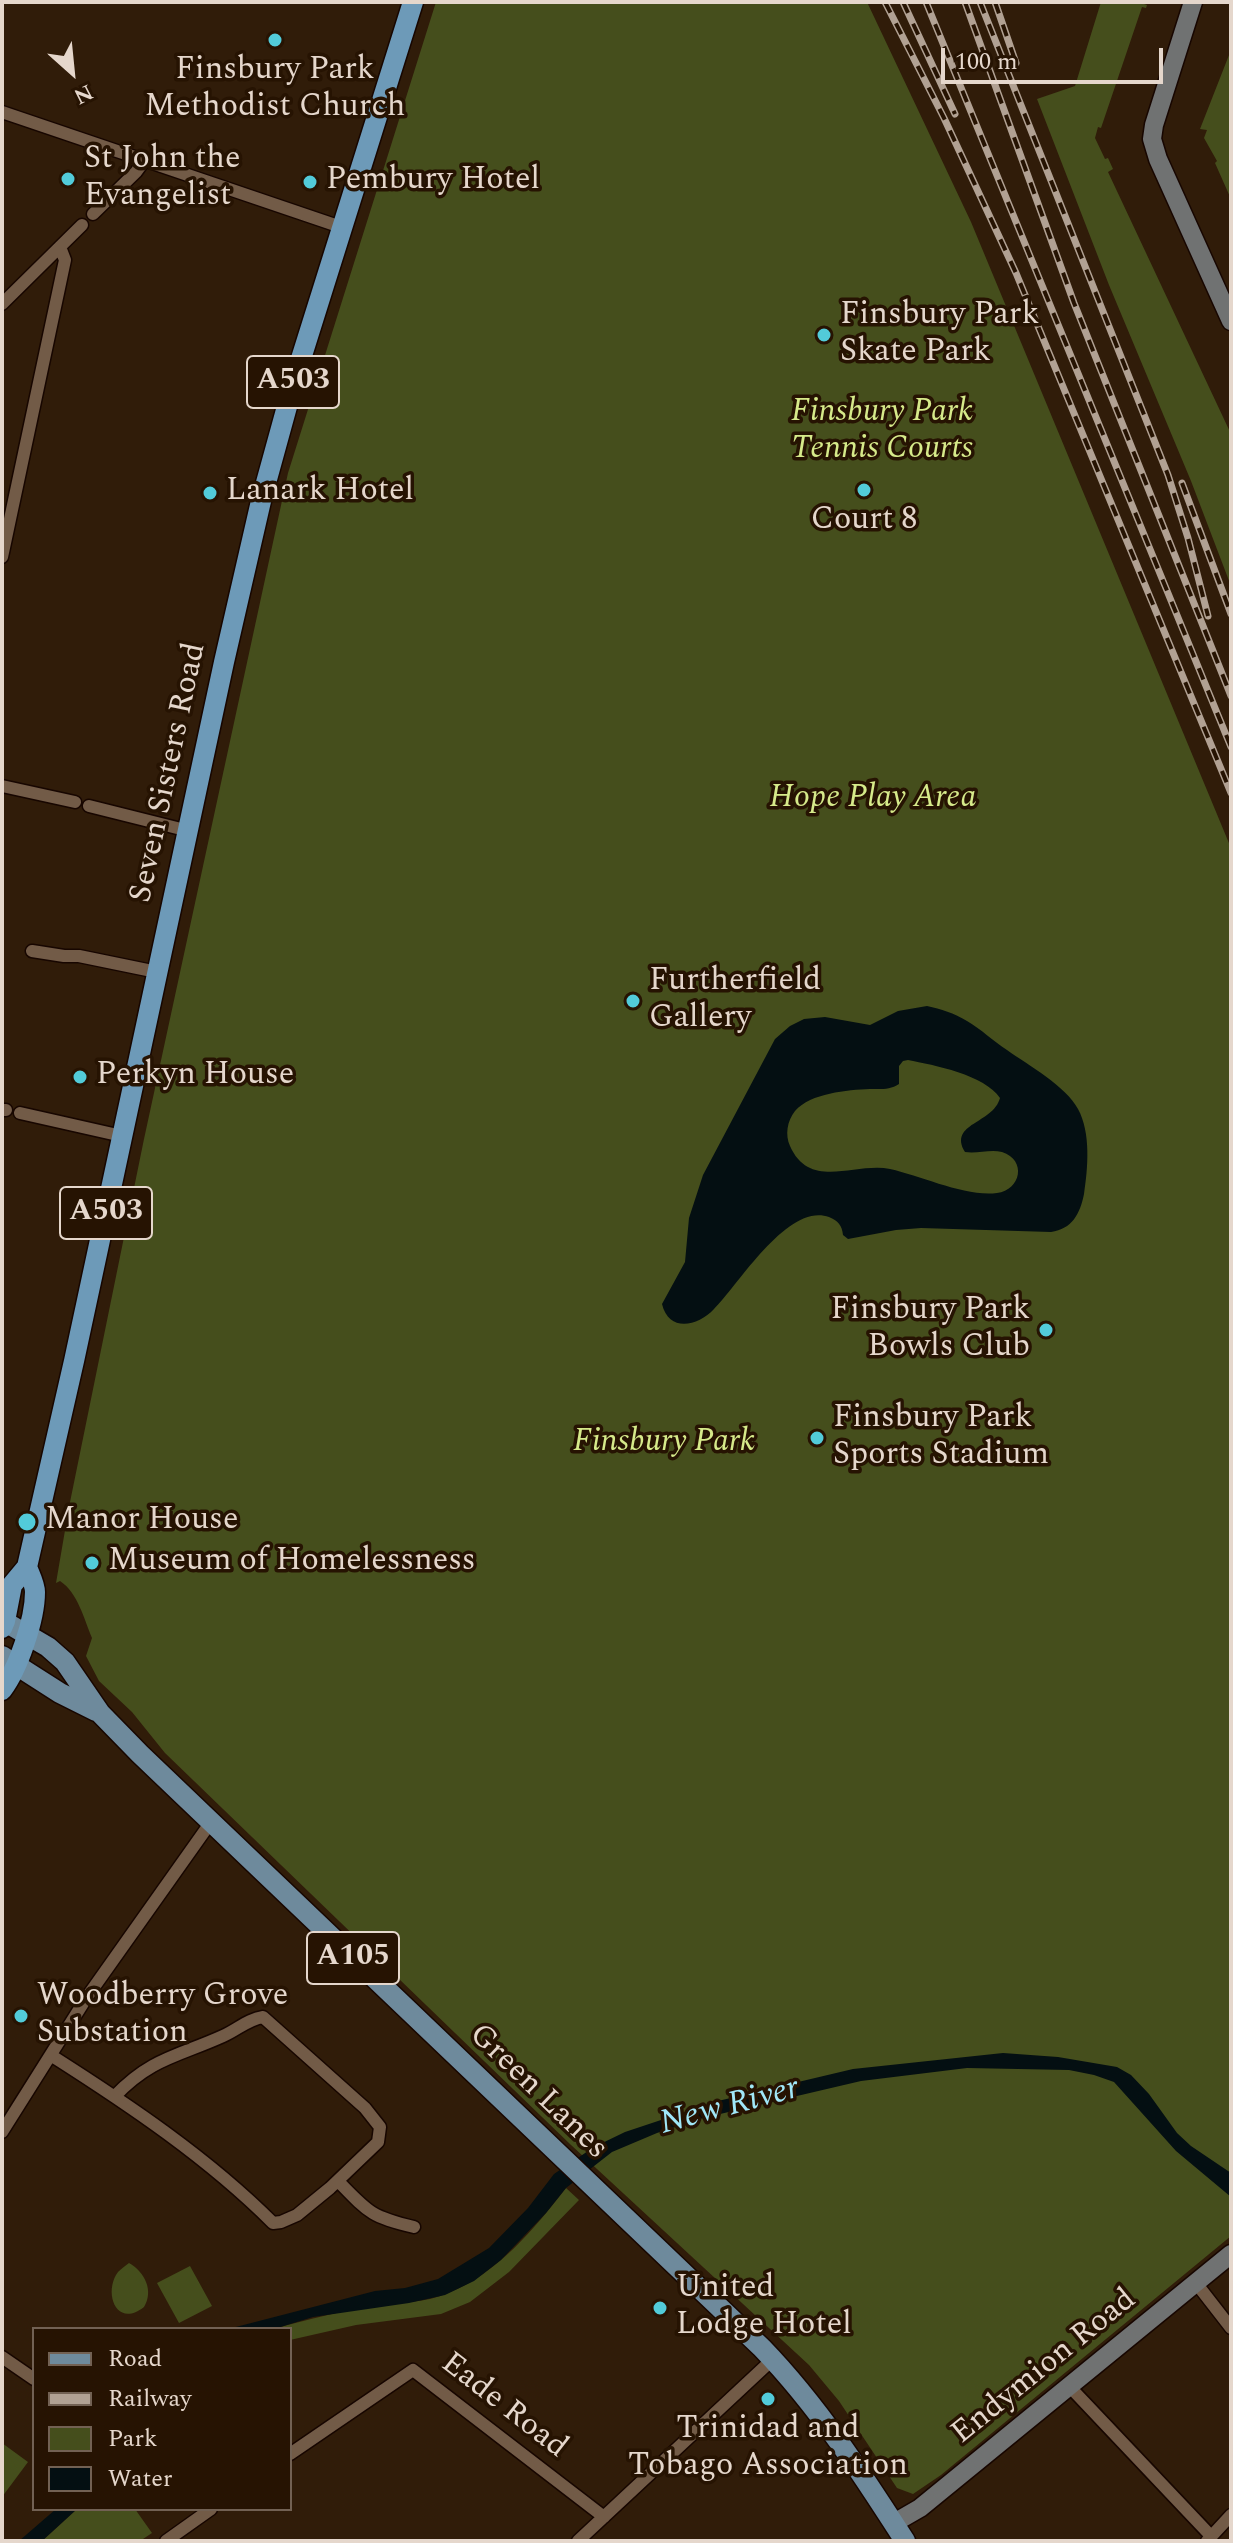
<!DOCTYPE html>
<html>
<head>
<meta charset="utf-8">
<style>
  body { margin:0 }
  #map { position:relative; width:1233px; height:2543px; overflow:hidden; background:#301c09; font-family:Spectral,serif }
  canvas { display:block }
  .frame { position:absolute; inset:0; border:4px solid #e5d7cc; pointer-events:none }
  .legend { position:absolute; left:32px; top:2327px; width:260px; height:184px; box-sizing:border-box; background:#261302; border:2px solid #726153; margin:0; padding:10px 14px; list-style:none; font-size:24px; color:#e5d7cc }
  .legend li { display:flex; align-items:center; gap:16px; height:40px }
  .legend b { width:40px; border:2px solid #726153 }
  .north { position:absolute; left:32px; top:32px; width:80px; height:80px; -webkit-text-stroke:6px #261302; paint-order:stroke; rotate:153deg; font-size:22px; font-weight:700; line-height:32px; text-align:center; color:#e5d7cc }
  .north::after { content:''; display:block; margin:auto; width:28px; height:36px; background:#e5d7cc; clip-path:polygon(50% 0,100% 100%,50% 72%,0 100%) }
  .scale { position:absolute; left:941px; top:48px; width:222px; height:36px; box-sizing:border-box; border:4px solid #e5d7cc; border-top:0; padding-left:10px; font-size:24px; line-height:28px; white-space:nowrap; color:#e5d7cc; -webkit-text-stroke:6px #261302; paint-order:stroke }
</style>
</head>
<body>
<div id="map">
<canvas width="1233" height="2543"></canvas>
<div class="frame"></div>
<ul class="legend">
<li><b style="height:10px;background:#6e8a9c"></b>Road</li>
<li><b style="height:10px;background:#b1a193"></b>Railway</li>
<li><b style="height:22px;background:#454e1c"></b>Park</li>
<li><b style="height:22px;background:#040f12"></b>Water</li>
</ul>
<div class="north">N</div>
<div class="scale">100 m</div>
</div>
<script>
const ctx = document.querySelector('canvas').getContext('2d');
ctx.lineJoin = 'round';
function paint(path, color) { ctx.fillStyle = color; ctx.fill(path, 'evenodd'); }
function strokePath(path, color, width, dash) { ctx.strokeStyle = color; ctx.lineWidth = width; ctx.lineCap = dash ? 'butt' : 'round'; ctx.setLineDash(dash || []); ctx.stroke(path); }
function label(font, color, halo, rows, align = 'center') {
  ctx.font = font + ' Spectral,serif'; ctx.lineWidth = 7; ctx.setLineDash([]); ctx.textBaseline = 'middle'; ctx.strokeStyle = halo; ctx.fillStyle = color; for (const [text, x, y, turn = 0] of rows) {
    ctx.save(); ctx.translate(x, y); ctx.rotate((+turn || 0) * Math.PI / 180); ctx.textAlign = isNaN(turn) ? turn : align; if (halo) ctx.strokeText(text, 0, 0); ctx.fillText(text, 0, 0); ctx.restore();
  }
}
paint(new Path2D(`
  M436 2H867L971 222 1231 848V2236L941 2475 913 2494 897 2488 839 2401 809 2365 571 2145 165 1753 132 1712 99 1681 86 1656 92 1638C84 1619 78 1593 60 1581L56 1583 69 1507 144 1139 288 473Z
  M1101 2H1138L1147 5 1146 8 1142 7 1101 128 1098 127 1095 138 1105 159 1108 158 1113 169 1108 172 1231 434V586L1191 481 1109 285 1037 99 1075 86Z
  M1231 50V199L1215 163 1217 161 1204 138 1207 130 1200 129Z
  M566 2188 579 2200 509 2272 470 2302 441 2314 356 2325 290 2340V2329H274C308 2319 341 2311 376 2306 400 2302 426 2303 448 2293 498 2273 534 2229 566 2188Z
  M129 2263C145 2272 154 2291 144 2307 116 2329 103 2292 118 2272 121 2269 125 2266 129 2263Z
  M190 2266 212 2306 179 2323 157 2283Z
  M2 2443 28 2462 2 2497Z
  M77 2509H135L152 2533 140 2541H42Z`), '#454e1c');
paint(new Path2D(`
  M927 1006C941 1009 954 1013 967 1021 981 1029 993 1041 1007 1050 1028 1065 1066 1086 1078 1109 1091 1133 1088 1168 1084 1194 1080 1214 1072 1229 1051 1232L921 1228 896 1230 848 1239 843 1235C842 1225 838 1221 829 1217 788 1202 739 1284 714 1309 698 1326 669 1333 662 1304L685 1262 689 1218 703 1175 775 1039 790 1026 804 1019 825 1017 870 1025 898 1011ZM908 1060C934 1065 985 1075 1000 1098 993 1124 948 1123 965 1152 977 1154 990 1149 1002 1152 1027 1160 1021 1190 997 1193 965 1197 922 1176 890 1169 855 1162 810 1191 790 1146 785 1135 787 1121 795 1111 811 1093 847 1090 870 1089 881 1089 890 1090 899 1084V1066L903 1061Z
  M1003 2053 1058 2057 1117 2067 1131 2075 1149 2094 1177 2133 1191 2146 1231 2173V2197L1176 2151 1114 2082 1094 2075 1069 2070 967 2068 861 2081 703 2118 657 2133 612 2152 566 2188 546 2213 501 2260 474 2281 445 2295 409 2303 313 2317 274 2329H228L375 2291 405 2288 438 2279 489 2248 528 2208 554 2174 594 2147 625 2132 718 2101 853 2069Z
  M56 2509H77L42 2541H19Z`), '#040f12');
const minor = new Path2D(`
  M2 112 341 227
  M93 214 136 172 144 161
  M2 304 82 225
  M2 557 65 260 60 247
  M2 786 75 802
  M89 806 189 831
  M32 951 64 956H79L157 972
  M2 1110H6
  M20 1113 122 1136
  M52 2056C129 2105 208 2158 273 2223L281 2222 297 2215 330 2188 378 2142 380 2127 365 2108 263 2017C248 2019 237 2030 223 2036 179 2056 151 2058 115 2096
  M2 2132 87 1997 211 1822
  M338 2181C368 2212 371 2217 414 2227
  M1196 2283 1231 2328
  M2 2357 34 2379
  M1069 2386 1211 2536
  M290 2454 413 2370 604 2517
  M166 2541 211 2509
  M578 2541 773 2359
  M1207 2541 1231 2515`);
const secondary = new Path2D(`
  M1193 2 1154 125 1152 139 1158 159 1231 321
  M894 2523 920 2508 1231 2254`);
const primary = new Path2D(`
  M2 1620 48 1647 65 1662 100 1713 140 1754 762 2348C818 2406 862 2474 905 2541
  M2 1656 60 1693 96 1711`);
const trunk = new Path2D(`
  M2 1628 5 1621 12 1585 27 1567 74 1361 224 662 261 501 294 381 413 2
  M2 1690C18 1669 35 1620 35 1592 35 1584 30 1575 27 1567`);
strokePath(minor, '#170600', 15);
strokePath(secondary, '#170600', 21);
strokePath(primary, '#170600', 23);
strokePath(trunk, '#170600', 23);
strokePath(minor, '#725b47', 12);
strokePath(secondary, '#707272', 18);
strokePath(primary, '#6e8a9c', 20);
strokePath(trunk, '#6d9ab8', 20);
const rail = new Path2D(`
  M885 2 944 118 1016 273 1231 793
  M903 2 955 114
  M926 2 1231 747
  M965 2 1074 303 1231 696
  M980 2 1168 475 1188 538 1208 616
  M995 2 1016 63
  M1182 483 1231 614`);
strokePath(rail, '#b1a193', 7);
strokePath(rail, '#261302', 4, [12]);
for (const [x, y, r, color] of [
  [275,40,8,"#52cbd9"],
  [68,179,8,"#52cbd9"],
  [310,182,8,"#52cbd9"],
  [824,335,8,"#52cbd9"],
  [864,490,8,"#52cbd9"],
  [210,493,8,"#52cbd9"],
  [633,1001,8,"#52cbd9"],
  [80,1077,8,"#52cbd9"],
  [1046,1330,8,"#52cbd9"],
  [817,1438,8,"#52cbd9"],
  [27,1522,10,"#52cbd9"],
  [92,1563,8,"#52cbd9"],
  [21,2016,8,"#52cbd9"],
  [660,2308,8,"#52cbd9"],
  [768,2399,8,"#52cbd9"]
]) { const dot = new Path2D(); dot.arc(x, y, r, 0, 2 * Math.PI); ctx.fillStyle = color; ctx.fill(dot); strokePath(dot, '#261302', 3); }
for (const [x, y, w] of [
  [293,382,92],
  [106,1213,92],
  [353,1958,92]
]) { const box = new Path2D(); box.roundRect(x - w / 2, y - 26, w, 52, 6); ctx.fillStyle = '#261302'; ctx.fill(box); strokePath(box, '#e5d7cc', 2); }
label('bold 30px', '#e5d7cc', null, [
  ["A503",293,382],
  ["A503",106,1213],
  ["A105",353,1958]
]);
label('32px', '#e5d7cc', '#261302', [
  ["Finsbury Park",275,72,"center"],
  ["Methodist Church",275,109,"center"],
  ["St John the",84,161],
  ["Evangelist",84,198],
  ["Pembury Hotel",326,182],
  ["Finsbury Park",840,317],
  ["Skate Park",840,354],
  ["Lanark Hotel",226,493],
  ["Court 8",864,522,"center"],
  ["Furtherfield",649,983],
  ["Gallery",649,1020],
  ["Perkyn House",96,1077],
  ["Finsbury Park",1030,1312,"right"],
  ["Bowls Club",1030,1349,"right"],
  ["Finsbury Park",833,1420],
  ["Sports Stadium",833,1457],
  ["Manor House",45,1522],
  ["Museum of Homelessness",108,1563],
  ["Woodberry Grove",37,1998],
  ["Substation",37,2035],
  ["United",676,2290],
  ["Lodge Hotel",676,2327],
  ["Trinidad and",768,2431,"center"],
  ["Tobago Association",768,2468,"center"]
], 'left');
label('italic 32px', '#d6ea8a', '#261302', [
  ["Finsbury Park",882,414],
  ["Tennis Courts",882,451],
  ["Hope Play Area",873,800],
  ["Finsbury Park",664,1444]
]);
label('32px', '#e5d7cc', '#261302', [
  ["Seven Sisters Road",170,773,-78],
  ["Green Lanes",537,2093,44],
  ["Endymion Road",1045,2368,-39],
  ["Eade Road",503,2407,38]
]);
label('italic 34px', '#a0e7f8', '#261302', [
  ["New River",730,2108,-15]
]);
</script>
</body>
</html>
